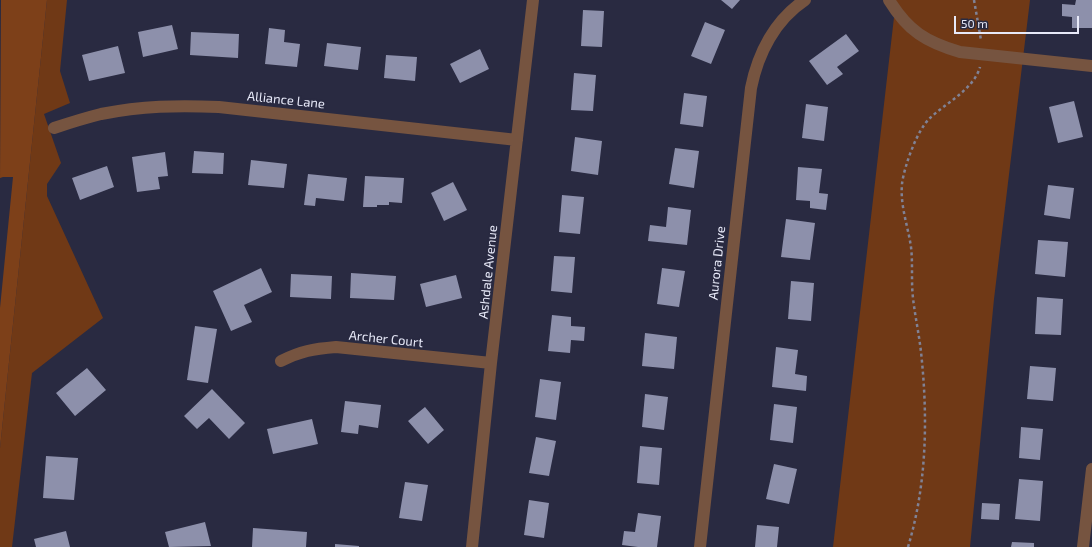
<!DOCTYPE html>
<html>
<head>
<meta charset="utf-8">
<style>
  body { margin:0 }
  #map { position:relative; width:1092px; height:547px; overflow:hidden; background:#292a41; font-family:"Exo 2",sans-serif }
  canvas { display:block }
  .scale { position:absolute; left:954px; top:16px; width:125px; height:18px; box-sizing:border-box; border:2px solid #e7e9f8; border-top:0; padding-left:5px; font-size:12px; line-height:14px; white-space:nowrap; color:#e7e9f8; -webkit-text-stroke:3px #292a41; paint-order:stroke }
</style>
</head>
<body>
<div id="map">
<canvas width="1092" height="547"></canvas>
<div class="scale">50 m</div>
</div>
<script>
const ctx = document.querySelector('canvas').getContext('2d');
ctx.lineJoin = 'round';
function paint(path, color) { ctx.fillStyle = color; ctx.fill(path, 'evenodd'); }
function strokePath(path, color, width, dash) { ctx.strokeStyle = color; ctx.lineWidth = width; ctx.lineCap = dash ? 'butt' : 'round'; ctx.setLineDash(dash || []); ctx.stroke(path); }
function label(font, color, halo, rows, align = 'center') {
  ctx.font = font + ' "Exo 2",sans-serif'; ctx.lineWidth = 4; ctx.setLineDash([]); ctx.textBaseline = 'middle'; ctx.strokeStyle = halo; ctx.fillStyle = color; for (const [text, x, y, turn = 0] of rows) {
    ctx.save(); ctx.translate(x, y); ctx.rotate((+turn || 0) * Math.PI / 180); ctx.textAlign = isNaN(turn) ? turn : align; if (halo) ctx.strokeText(text, 0, 0); ctx.fillText(text, 0, 0); ctx.restore();
  }
}
paint(new Path2D(`
  M47 0H67L60 71 70 103 44 114 61 163 47 184V196L103 318 32 373 12 547H0V448Z
  M896 0H1030L994 299 970 547H833Z`), '#703916');
paint(new Path2D(`
  M1 0H47L0 448V308L13 177H3L0 178Z`), '#7d4019');
paint(new Path2D(`
  M721 0H740L732 9Z
  M1076 0H1092V28H1072V17L1062 16V4L1075 5Z
  M583 10 604 11 602 47 581 46Z
  M705 22 725 30 711 64 691 56Z
  M172 25 178 49 143 57 138 32Z
  M269 28 285 30 284 42 300 44 297 67 265 64Z
  M191 32 239 34 238 58 190 55Z
  M846 34 859 51 837 67 843 74 827 85 809 61Z
  M327 43 361 47 358 70 324 66Z
  M118 46 125 73 89 81 82 55Z
  M480 49 489 69 460 83 450 64Z
  M386 55 417 57 415 81 384 78Z
  M574 73 596 75 593 111 571 110Z
  M684 93 707 96 703 127 680 124Z
  M1074 101 1083 137 1058 143 1049 107Z
  M806 104 828 107 824 141 802 138Z
  M575 137 602 141 598 175 571 171Z
  M675 148 699 151 694 188 669 184Z
  M194 151 224 153 223 174 192 173Z
  M165 152 168 176 158 177 160 189 137 192 132 157Z
  M251 160 287 164 284 188 248 185Z
  M107 166 114 187 80 200 72 178Z
  M798 167 822 169 819 193 828 194 826 210 810 208V201L796 200Z
  M308 174 347 178 344 201 316 198 315 206 304 205Z
  M365 176 404 178 402 203 389 202V205H377V207H363Z
  M453 182 467 210 444 221 431 193Z
  M1048 185 1074 188 1070 219 1044 215Z
  M562 195 584 197 580 234 559 232Z
  M668 207 691 210 687 245 648 241 650 225 666 227Z
  M786 219 815 223 810 260 781 257Z
  M1038 240 1068 242 1065 277 1035 274Z
  M554 256 575 257 572 293 551 291Z
  M261 268 272 292 244 305 252 322 231 331 213 291Z
  M662 268 685 271 679 307 657 304Z
  M351 273 396 276 394 300 350 298Z
  M291 274 332 276 331 299 290 297Z
  M456 275 462 298 426 307 420 284Z
  M791 281 814 283 811 321 788 319Z
  M1037 297 1063 299 1061 335 1035 334Z
  M552 315 571 317V326L585 327 584 341 571 340 570 353 548 351Z
  M195 326 217 329 208 383 187 380Z
  M645 333 677 337 674 369 642 366Z
  M776 347 798 350 795 374 807 376 806 391 772 387Z
  M1030 366 1056 368 1053 401 1027 399Z
  M87 368 106 390 75 416 56 393Z
  M540 379 561 382 556 420 535 417Z
  M212 389 245 423 229 439 209 418 197 429 184 416Z
  M645 394 668 397 664 430 642 427Z
  M345 401 381 405 378 428 359 425 358 434 341 432Z
  M774 404 797 407 793 443 770 440Z
  M425 407 444 430 428 444 408 421Z
  M312 419 318 444 273 454 267 429Z
  M1021 427 1043 429 1040 460 1019 458Z
  M536 437 556 441 549 476 529 473Z
  M640 446 662 448 659 485 637 483Z
  M46 456 78 458 74 500 43 498Z
  M774 464 797 469 789 504 766 499Z
  M1019 479 1043 481 1040 521 1015 519Z
  M405 482 428 485 422 521 399 518Z
  M529 500 549 503 544 538 524 535Z
  M982 503 1000 504 999 520 981 519Z
  M638 513 661 516 657 547H638L622 545 624 531 635 532Z
  M205 522 211 546 169 547 165 532Z
  M757 525 779 527 777 547H755Z
  M253 528 307 532 306 547H252Z
  M66 531 70 547H36L34 539Z
  M1012 542 1034 543V547H1011Z
  M335 544 359 546V547H335Z`), '#8d90ab');
strokePath(new Path2D(`
  M974 0 981 40
  M908 547C927 484 928 417 921 352 919 334 915 316 913 298 911 281 913 264 911 247 908 226 900 206 902 184 904 167 917 130 930 118 946 103 974 89 980 67`), '#808295', 2.5, [3, 3]);
strokePath(new Path2D(`
  M889 0C908 31 926 42 960 52L1092 66
  M54 128C69 123 85 118 101 114 142 106 177 105 219 107L517 140
  M281 361C301 351 313 349 336 347L491 363
  M472 547 491 363 533 0
  M700 547 751 88C758 53 775 20 805 0
  M1083 547 1092 469`), '#765440', 12);
label('13px', '#e7e9f8', '#292a41', [
  ["Alliance Lane",286,100,6],
  ["Aurora Drive",717,263,-84],
  ["Ashdale Avenue",488,272,-84],
  ["Archer Court",386,339,6]
]);
</script>
</body>
</html>
